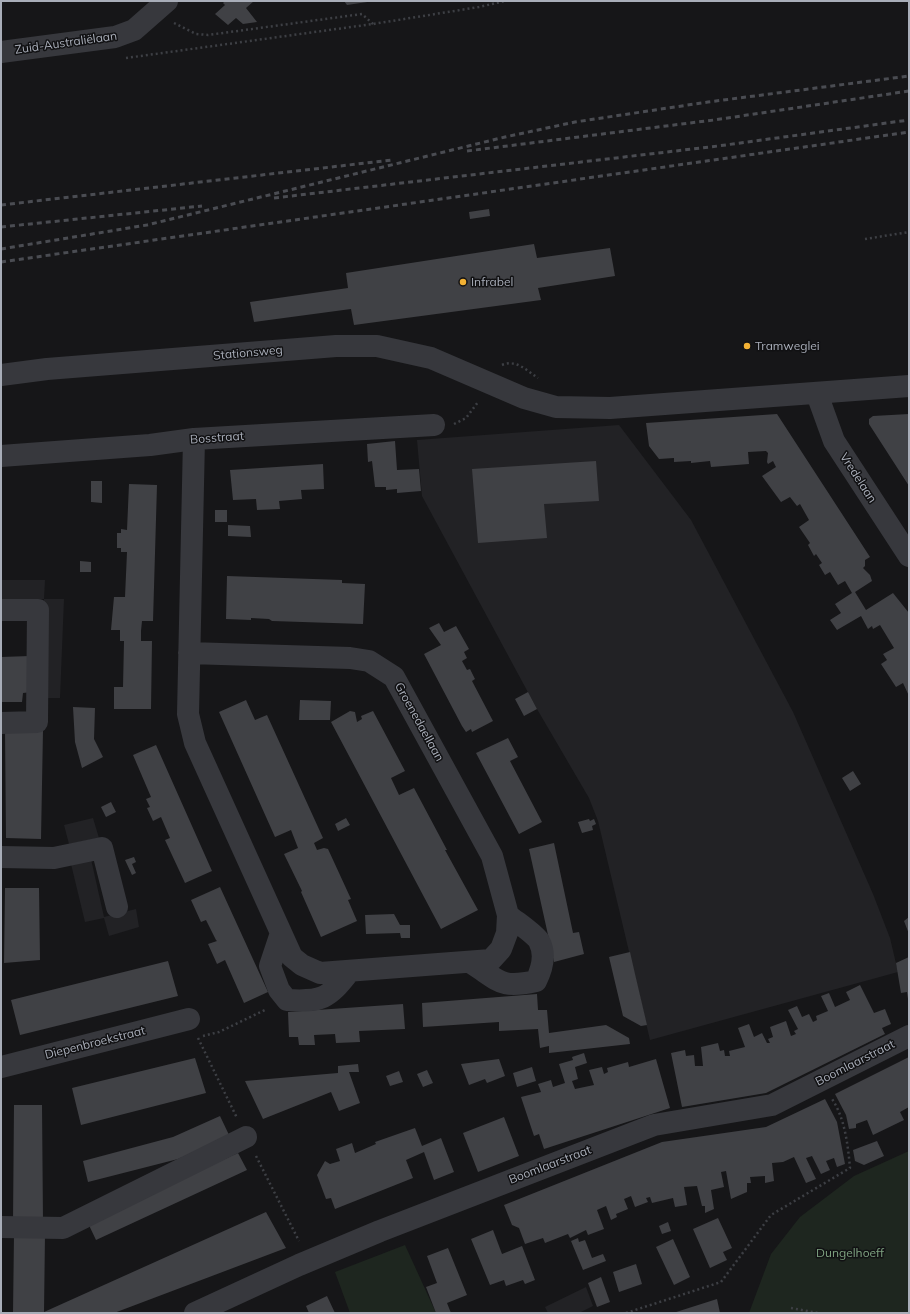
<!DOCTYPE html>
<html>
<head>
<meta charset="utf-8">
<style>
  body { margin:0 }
  #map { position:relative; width:910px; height:1314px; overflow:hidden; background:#161618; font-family:Mulish,sans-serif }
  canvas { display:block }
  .frame { position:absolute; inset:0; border:2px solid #a8adb8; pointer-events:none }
</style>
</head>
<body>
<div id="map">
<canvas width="910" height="1314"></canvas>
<div class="frame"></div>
</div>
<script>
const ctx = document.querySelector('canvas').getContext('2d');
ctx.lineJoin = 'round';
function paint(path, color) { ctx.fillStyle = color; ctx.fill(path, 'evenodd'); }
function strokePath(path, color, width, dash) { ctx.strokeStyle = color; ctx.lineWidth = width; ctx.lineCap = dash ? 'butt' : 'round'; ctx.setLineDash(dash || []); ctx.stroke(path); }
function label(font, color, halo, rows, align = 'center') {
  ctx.font = font + ' Mulish,sans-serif'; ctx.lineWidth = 3; ctx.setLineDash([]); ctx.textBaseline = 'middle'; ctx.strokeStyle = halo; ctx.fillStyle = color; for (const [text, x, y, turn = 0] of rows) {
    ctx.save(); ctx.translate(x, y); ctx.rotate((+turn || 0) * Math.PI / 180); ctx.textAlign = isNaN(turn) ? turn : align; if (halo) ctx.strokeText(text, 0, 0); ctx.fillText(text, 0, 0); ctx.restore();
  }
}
paint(new Path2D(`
  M619 425 691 520 793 712 873 894 890 938 898 972 650 1040 598 821 589 798 537 709 422 496 417 440Z
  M1 580H45L44 599H64L60 698H41L44 599H1Z
  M93 818 99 838 69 844 64 825Z
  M91 859 104 917 136 909 139 927 109 936 104 918 85 922 71 864Z
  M586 1287 593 1306 579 1313H548L545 1307Z`), '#222225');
paint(new Path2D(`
  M909 1151V1313H749L771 1254 800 1217 854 1176Z
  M405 1245 436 1313H350L335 1272Z`), '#1e261f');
paint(new Path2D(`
  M225 1H254L246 8 257 22 243 24 236 18 228 25 215 14 225 5 223 3Z
  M344 1H374L347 5Z
  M489 209 490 216 470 219 469 212Z
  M534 244 537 258 610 248 615 276 538 288 541 300 354 325 351 309 254 322 250 302 348 288 346 273Z
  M777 414 870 557 865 560V566L863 568 870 575 872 581 855 592 866 610 893 593 909 613V696L903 683 896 687 881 664 887 660 883 654 894 648 880 625 873 629 872 626 868 629 861 616 837 630 830 620 841 613 835 604 852 593 845 581 838 585 830 572 825 575 819 565 822 563 816 554 814 556 808 545 810 543 799 527 809 520 800 504 797 506 790 497 781 502 762 476 776 467 773 461 768 464 767 462 768 453 766 451 748 452 749 464 711 467 710 461 691 463V461L674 462V458L659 459 649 446 646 423Z
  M909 414V486L869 424V419L873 416Z
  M395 441 397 470 419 469 421 491 397 493V489L386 490V487H375L372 461 368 462 367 444Z
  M596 461 599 501 544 504 547 538 478 543 472 469Z
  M323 464 324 489 301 490 302 499 279 501 280 509 257 510 256 499 233 500 230 470Z
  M91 481H102V503L91 502Z
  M129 484 157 485 153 621H142L141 631V641H152L151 709H114V687H123L124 641H120V630H111L114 597H125L127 552H121V548H117V533H121V529L127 530Z
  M215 510H227V522H215Z
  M228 525 250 526 251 537 228 536Z
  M80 561 91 562V572H80Z
  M227 576 342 580V583L365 584 363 624 272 621 269 619 251 618V620L226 619Z
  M439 623 444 632 456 626 469 649 464 652 467 658 462 661 467 670 470 669 475 679 472 681 493 721 472 732 471 729 466 732 462 726 424 654 441 645 429 628Z
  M30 656 32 692 23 693 22 702H1V657Z
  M528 692 537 709 524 716 515 699Z
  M246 700 255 720 267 715 323 838 314 843 317 850 324 848 328 849 351 899 348 900 357 921 321 937 301 892 302 891 284 854 298 848 291 830 275 837 219 712Z
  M300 700 331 701 330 720H299Z
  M73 707 95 708 94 739 103 757 82 768 75 742Z
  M350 711 355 712 357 722 362 719 361 716 373 711 405 771 391 778 399 795 414 788 447 850H445L478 910 441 929 331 722Z
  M43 730 41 839 6 838 5 731Z
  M508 738 518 757 510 761 542 822 519 834 476 753Z
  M156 745 212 871 185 883 165 840 170 838 161 817 153 821 147 808 150 807 146 799 151 797 133 755Z
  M853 771 861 784 850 791 842 778Z
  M111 802 116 812 106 817 101 807Z
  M346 818 350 825 338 831 335 824Z
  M589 819 590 821 594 819 596 824 592 826 593 830 582 833 578 822Z
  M554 843 573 933 579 932 584 954 554 962 529 849Z
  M134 857 136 862 132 864 136 873 132 875 125 860Z
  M220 887 268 992 244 1003 225 960 217 964 208 944 217 941 216 940 206 920 201 922 191 900Z
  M5 888H39L40 960 4 963Z
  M394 914 400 925H410V938H401L400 933 366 934 365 915Z
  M909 917V934L904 921Z
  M630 952 635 974 647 1025 641 1026 623 1016 609 957Z
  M909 957V999H908L907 992 901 993 896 963Z
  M168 961 178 996 20 1035 11 1000Z
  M860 985 874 1013 885 1009 891 1024 882 1028 885 1034 766 1093 682 1107 671 1053 685 1050 686 1056 694 1055 695 1066H703L701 1047 718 1043 720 1051 724 1050 725 1056H730L729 1051 745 1047 738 1028 749 1024 754 1037 762 1033 767 1043H770L768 1039 773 1037 770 1027 786 1021 791 1036 796 1034 794 1031 798 1029 788 1010 797 1006 802 1017 809 1014 813 1022 817 1020 816 1016 828 1011 821 996 829 993 835 1007 850 1000 846 992Z
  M537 994 538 1010H547L549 1033 606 1025 629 1038 630 1044 549 1053V1046L540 1048 538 1029 499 1031V1022L423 1027 422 1003Z
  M403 1004 405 1029 359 1031 360 1042 336 1043 335 1034 314 1035 315 1045H299L298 1037H289L288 1012Z
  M584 1053 587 1063 575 1067 578 1079 572 1081 575 1089 594 1085 589 1070 602 1067 604 1074 608 1072 607 1068 628 1062 629 1067 656 1059 670 1108 544 1149 539 1134 534 1136 521 1097 541 1092 538 1084 551 1080 553 1087 565 1083 559 1064 573 1060 572 1057Z
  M909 1057V1107L900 1112 904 1120 873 1135 867 1120 856 1124V1128L849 1129 846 1115 835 1094Z
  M195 1058 206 1093 81 1125 72 1088Z
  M499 1059 505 1076 487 1083 485 1079 469 1085 461 1064Z
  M358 1064 359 1072H349L360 1103 339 1111 331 1092 263 1119 245 1081 338 1073V1066Z
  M532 1067 536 1081 517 1087 513 1073Z
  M427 1070 433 1083 423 1087 417 1074Z
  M399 1071 403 1082 390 1086 386 1076Z
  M825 1099 837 1122 845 1164 837 1167 834 1158 826 1161 830 1170 821 1174 812 1156 806 1158 816 1179 806 1183 794 1157 783 1162 772 1163 774 1181 765 1183V1176L750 1177 751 1183H747V1192L731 1199 726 1171 721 1172 724 1187 711 1190 714 1209 705 1213V1206H702L697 1186 684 1187 687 1205 675 1207 673 1198 652 1203 650 1197 646 1198 648 1202 635 1207 631 1196 624 1199 628 1209 616 1214 617 1217 611 1220 606 1206 597 1210 604 1229 588 1235 586 1230 570 1238 568 1234 545 1243 543 1238 525 1244 519 1228 512 1225 504 1205 662 1142 766 1127Z
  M14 1105H42L43 1222H13Z
  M220 1116 230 1137 178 1159 88 1182 83 1161 173 1137Z
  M504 1117 519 1156 478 1172 463 1133Z
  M415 1128 422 1146 441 1138 454 1172 434 1180 424 1152 406 1160 413 1178 335 1209 331 1198 326 1199 317 1175 325 1161 330 1164 340 1161 336 1149 352 1143 355 1153 376 1144 375 1142Z
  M877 1141 884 1156 864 1165 855 1161 853 1150Z
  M238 1153 247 1170 96 1240 87 1221Z
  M266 1212 286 1248 114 1313H13L14 1234H45L44 1312Z
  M718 1218 732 1248 723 1252 727 1260 710 1268 693 1229Z
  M668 1222 671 1231 662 1234 659 1226Z
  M493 1230 502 1254 522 1246 535 1280 525 1284 523 1280 506 1286 504 1280 490 1285 471 1239Z
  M578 1238 579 1242 585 1240 592 1258 603 1254 606 1261 583 1270 571 1241Z
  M673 1239 690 1277 674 1285 656 1247Z
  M448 1248 467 1295 447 1303 451 1313H436L426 1287 437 1283 427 1256Z
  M636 1264 642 1284 619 1292 613 1272Z
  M601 1277 610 1302 597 1307 588 1283Z
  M327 1296 335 1313H309L306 1306Z
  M717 1299 720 1313H673Z`), '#404145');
strokePath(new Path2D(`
  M174 23 196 34 208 35 362 14 373 24
  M126 58 373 24 479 7 505 1
  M865 239 909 232
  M502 365C516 359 526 370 538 378
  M454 424 466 418 478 402
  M203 1036 219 1032 267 1009
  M198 1038 237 1118
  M256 1156 299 1241
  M791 1308 818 1313
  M626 1313 721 1282 771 1215 850 1168C848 1146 845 1118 832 1099`), '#3d3f44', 2.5, [2, 3]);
strokePath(new Path2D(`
  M1 52 115 37 134 30 167 1
  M1 375 47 369 336 346H377L431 358 524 398 556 407 610 408 909 386
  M817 394 834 441 909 556
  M1 456 150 445 194 439 434 425
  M1 610H38L37 722 1 723
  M189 653 350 658 369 661 394 677 492 856 508 915 507 933 501 949 491 960 320 973 302 965 292 957 195 743 188 714 194 439
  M1 857 54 858 102 848 117 907
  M281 933 270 966 279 990 287 1000C322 1002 328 999 349 972
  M471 963C500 981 500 989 536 981 542 969 546 954 539 941 535 934 515 921 508 915
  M1 1067 189 1019
  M1 1227 63 1228 246 1137
  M195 1313 299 1265 380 1231 654 1125 772 1105 909 1036`), '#37383d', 22);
strokePath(new Path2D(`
  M467 151 714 120 909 91
  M274 198 718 146 909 120
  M1 205 392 160
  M1 227 202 206
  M1 249 147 225 505 137 575 122 708 102 909 76
  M1 262 909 132`), '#4a4c52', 3, [5, 4]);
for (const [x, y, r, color] of [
  [463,282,4,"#f2b134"],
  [747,346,4,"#f2b134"]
]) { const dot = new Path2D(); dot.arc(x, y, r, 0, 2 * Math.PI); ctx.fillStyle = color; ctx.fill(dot); strokePath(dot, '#111113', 1.5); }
label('12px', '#a8adb8', '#111113', [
  ["Zuid-Australiëlaan",66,43,-8],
  ["Stationsweg",248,353,-5],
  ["Bosstraat",217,438,-4],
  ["Vredelaan",858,478,57],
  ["Groenedaellaan",419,722,61],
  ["Diepenbroekstraat",95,1043,-14],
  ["Boomlaarstraat",855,1063,-27],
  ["Boomlaarstraat",550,1165,-21]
]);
label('12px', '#a8adb8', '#111113', [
  ["Infrabel",471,282],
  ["Tramweglei",755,346]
], 'left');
label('12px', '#7fa381', '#111113', [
  ["Dungelhoeff",850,1253]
]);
</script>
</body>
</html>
